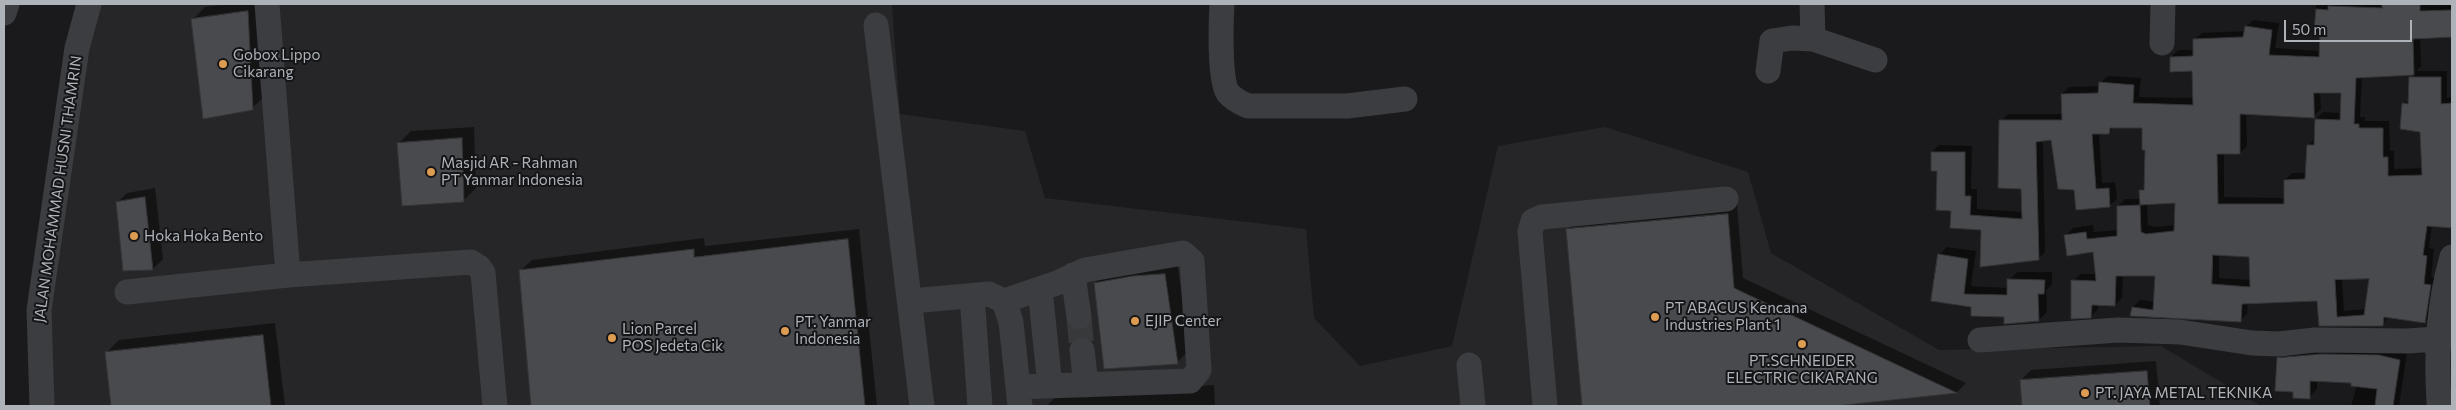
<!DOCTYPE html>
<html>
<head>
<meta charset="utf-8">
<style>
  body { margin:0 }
  #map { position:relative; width:2456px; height:410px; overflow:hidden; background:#1a1a1c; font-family:Commissioner,sans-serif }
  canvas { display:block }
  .frame { position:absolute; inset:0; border:5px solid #aeb3b9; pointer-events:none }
  .scale { position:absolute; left:2284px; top:20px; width:128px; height:22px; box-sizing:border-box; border:2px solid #aeb3b9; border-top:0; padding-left:6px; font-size:15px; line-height:18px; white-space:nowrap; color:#aeb3b9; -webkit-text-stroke:4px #151517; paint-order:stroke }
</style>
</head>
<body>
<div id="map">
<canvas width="2456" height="410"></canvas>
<div class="frame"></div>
<div class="scale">50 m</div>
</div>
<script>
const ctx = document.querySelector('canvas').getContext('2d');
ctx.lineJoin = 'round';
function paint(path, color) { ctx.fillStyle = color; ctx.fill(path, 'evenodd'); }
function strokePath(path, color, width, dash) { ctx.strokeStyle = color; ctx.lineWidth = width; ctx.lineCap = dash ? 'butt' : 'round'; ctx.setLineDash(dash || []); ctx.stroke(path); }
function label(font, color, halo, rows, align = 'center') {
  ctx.font = font + ' Commissioner,sans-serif'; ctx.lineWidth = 4; ctx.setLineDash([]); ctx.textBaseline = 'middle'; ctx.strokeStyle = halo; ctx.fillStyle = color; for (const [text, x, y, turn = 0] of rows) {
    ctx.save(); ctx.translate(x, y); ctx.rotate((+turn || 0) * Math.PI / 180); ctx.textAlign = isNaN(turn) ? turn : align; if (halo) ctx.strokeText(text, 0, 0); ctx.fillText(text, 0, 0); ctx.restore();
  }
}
paint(new Path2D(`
  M101 4 892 5 900 114 1025 131 1045 198 1306 229 1314 318 1360 366 1452 346 1498 146 1605 127 1748 172 1771 253 1939 350 2161 346 2261 406H39L71 105Z`), '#262628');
paint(new Path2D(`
  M228 4H260L265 96 252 108 192 20 205 7Z
  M2316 4H2452V36L2420 37 2421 67 2416 71H2447V98L2452 97V226L2432 225 2429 248 2434 249 2431 277 2437 278 2432 314 2425 322 2389 316 2382 325 2321 324 2318 299 2248 302 2247 314 2240 321 2132 315 2133 307 2140 300 2155 302 2157 274 2123 275 2122 298 2115 305 2098 304V309L2091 316 2073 281 2080 274H2096L2094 251 2066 235 2073 228 2093 225 2094 232 2118 230V206L2125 199H2141V191L2145 186 2147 149 2144 127 2115 126 2109 132H2099L2102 183 2115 182 2117 199 2109 206 2076 188 2052 139 2043 140 2045 252 2038 259 1952 210 1932 152 1939 145 1972 146 1971 189H1977V209L2023 212 2022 187 2001 121 2008 114H2063L2062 94 2069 87 2100 86V83L2108 76 2141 78 2139 97 2194 98 2193 70 2171 57 2178 50H2194V40L2202 33 2245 31 2246 27 2253 20 2279 23 2275 48 2321 51 2322 29H2315ZM2414 74 2410 78V98L2404 104 2421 130 2423 168 2394 169V151H2390L2389 121H2365V117H2360L2362 76ZM2320 92H2342L2341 113 2323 112 2316 119 2315 138 2308 146 2307 173H2292L2285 180V198L2224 197V153H2240L2247 146 2246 113 2313 117 2321 109ZM2176 202 2175 225 2154 227 2148 225 2147 203ZM2219 254 2251 256V280L2219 278ZM2371 278 2366 309 2344 311 2342 279Z
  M474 127 476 188 463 201 398 144 411 131Z
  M155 188 163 259 153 269 117 203 127 193Z
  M1737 205 1743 278 1966 383 1957 392 1824 406H1583L1567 230 1577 220Z
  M859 229 877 406H533L520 271 532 260 704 238 705 246Z
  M1947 247 1976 251 1971 286 2008 288 2009 280 2017 272H2052V285L2046 290 2047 312 2039 320 2005 316 1972 306 1933 300 1939 255Z
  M1177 262 1190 350 1177 362 1095 283 1108 271Z
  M275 323 285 406H112L106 353 119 340Z
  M2286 351 2407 352 2399 406H2351L2357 385 2352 382 2317 380V389L2309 397 2294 391 2278 359Z
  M2156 361 2160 406H2024L2021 380 2031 370Z
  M1214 385 1215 406H1047L1056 396Z`), '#0007');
const building = new Path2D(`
  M2382 4H2420V11L2452 10V37L2413 39 2414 75 2356 78 2354 124H2359V128H2383V157H2388V176L2422 175 2420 132 2400 129 2402 103 2408 104 2409 77H2441V104L2452 103V228L2427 226 2423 255 2427 256 2424 284 2431 285 2425 323 2384 317 2383 326H2319L2317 301 2242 304 2241 322 2130 316 2132 307 2153 310 2155 276H2116L2115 306 2092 305 2091 318 2071 319V280L2096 281 2093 252 2067 256 2064 235 2086 232 2087 239 2117 236V206L2140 205 2141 232 2146 234 2174 231 2175 203 2140 205 2139 190H2144L2145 150H2142V128H2110L2109 134H2092L2096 189 2109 188 2110 207 2076 210 2074 190 2058 189 2051 140 2036 142 2039 260 1980 267 1981 230 1950 228 1951 211 1936 210 1937 171H1931V152H1965V196H1971L1970 215 2022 219 2021 189 1998 188 1999 120H2062L2061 94 2098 93 2099 82 2134 85 2133 103 2193 105 2192 71 2170 72V57L2193 56V39L2243 37 2245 26 2272 30 2269 55 2319 57 2320 30H2314L2316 9 2328 10V6L2382 8ZM2314 93H2341L2340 120 2315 119 2314 145H2307L2305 179 2284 180V204H2218L2217 154H2240V114L2314 118ZM2213 255 2249 257 2250 287 2212 284ZM2369 279 2364 315 2337 317 2335 280Z
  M248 11 253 110 203 119 191 19Z
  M462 138 464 202 402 206 397 143Z
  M145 197 153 270 123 271 116 202Z
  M1728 214 1734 288 1957 393 1836 406H1582L1566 229Z
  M848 239 865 406H531L519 270 694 249V257Z
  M1938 254 1968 259 1964 294 2007 295V279L2045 280 2044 294H2038L2039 321 2004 324V317L1971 316V307L1931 301Z
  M1165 274 1178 364 1104 369 1094 283 1133 276Z
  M263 335 271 406H111L105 352Z
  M2322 354 2379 355 2400 360 2393 406H2375L2377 389 2351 386V383L2310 381V399L2293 398V392L2275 391 2277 358Z
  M2147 371 2150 406H2022L2020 380Z`);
paint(building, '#494a4d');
strokePath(building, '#343437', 1);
strokePath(new Path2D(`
  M1079 317 1082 350`), '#38393b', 25, [25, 12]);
strokePath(new Path2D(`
  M267 4 288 275 471 262 479 267 483 273 495 406
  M1222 4C1221 21 1219 80 1228 93 1233 99 1241 103 1248 106H1347L1405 99
  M4 13 7 4
  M876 25 922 406
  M1813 39 1875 60
  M2162 43 2163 4
  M1768 71 1772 41 1792 38 1813 39 1812 4
  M1073 275 1079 317
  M1040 289 1050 386
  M127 292 288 275
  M972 296 980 406
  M911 301 989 294 1004 301 1011 322 1020 406
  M1004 301 1057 283 1085 270 1183 253 1192 261 1199 370 1190 381 1018 387
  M1980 340 2118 330 2180 332 2252 343 2279 344 2315 340 2407 341 2452 338
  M1082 350 1086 385
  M1469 365 1473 406
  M2439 402C2436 352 2438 306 2452 257
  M42 406 39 310 77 48 89 4
  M1545 406 1530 232 1533 221 1542 217 1726 199`), '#3b3d40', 25);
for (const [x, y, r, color] of [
  [223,64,5,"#dc9c51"],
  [431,172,5,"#dc9c51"],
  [134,236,5,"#dc9c51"],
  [1655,317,5,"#dc9c51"],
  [1135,321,5,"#dc9c51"],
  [785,331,5,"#dc9c51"],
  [612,338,5,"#dc9c51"],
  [1802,344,5,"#dc9c51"],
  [2085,393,5,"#dc9c51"]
]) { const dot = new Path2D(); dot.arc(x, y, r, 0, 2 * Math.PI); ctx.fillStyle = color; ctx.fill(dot); strokePath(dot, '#151517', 2); }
label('15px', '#aeb3b9', '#151517', [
  ["Gobox Lippo",233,55],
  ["Cikarang",233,72],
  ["Masjid AR - Rahman",441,163],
  ["PT Yanmar Indonesia",441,180],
  ["Hoka Hoka Bento",144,236],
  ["PT ABACUS Kencana",1665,308],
  ["Industries Plant 1",1665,325],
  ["EJIP Center",1145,321],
  ["PT. Yanmar",795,322],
  ["Indonesia",795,339],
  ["Lion Parcel",622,329],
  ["POS Jedeta Cik",622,346],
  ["PT.SCHNEIDER",1802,361,"center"],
  ["ELECTRIC CIKARANG",1802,378,"center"],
  ["PT. JAYA METAL TEKNIKA",2095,393]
], 'left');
label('15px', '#aeb3b9', '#151517', [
  ["JALAN MOHAMMAD HUSNI THAMRIN",58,189,-82]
]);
</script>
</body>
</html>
